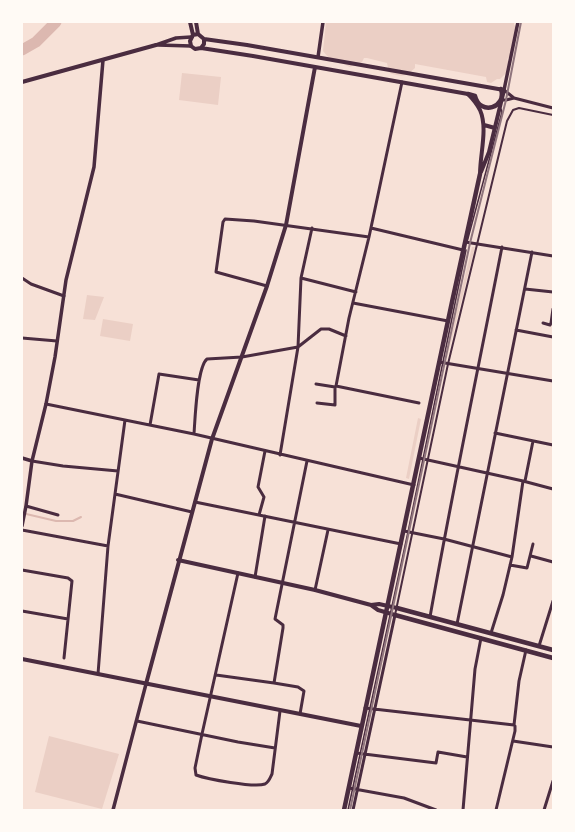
<!DOCTYPE html>
<html>
<head>
<meta charset="utf-8">
<style>
  body { margin:0 }
  #map { position:relative; width:575px; height:832px; overflow:hidden; background:#f7e1d7; font-family:Signika,sans-serif }
  canvas { display:block }
  .frame { position:absolute; inset:0; border:23px solid #fffaf5; pointer-events:none }
</style>
</head>
<body>
<div id="map">
<canvas width="575" height="832"></canvas>
<div class="frame"></div>
</div>
<script>
const ctx = document.querySelector('canvas').getContext('2d');
ctx.lineJoin = 'round';
function paint(path, color) { ctx.fillStyle = color; ctx.fill(path, 'evenodd'); }
function strokePath(path, color, width, dash) { ctx.strokeStyle = color; ctx.lineWidth = width; ctx.lineCap = dash ? 'butt' : 'round'; ctx.setLineDash(dash || []); ctx.stroke(path); }
paint(new Path2D(`
  M326 22H514V25L516 26 514 43 511 47 512 55 507 59 510 65 507 72 500 79H497L491 83 487 82 486 77 415 64V68C406 76 403 78 390 73L388 68 387 63 367 58H364L362 62 350 67 328 57 323 51Z
  M182 73 221 77 218 105 179 100Z
  M472 247H475L447 358H445Z
  M87 295 104 297 95 320 83 319Z
  M103 319 133 324 130 341 100 336Z
  M418 418 421 419 409 479 406 478Z
  M49 736 119 754 102 809 35 792Z`), '#ebcfc5');
strokePath(new Path2D(`
  M22 513 56 521H73L81 517`), '#dcb8b0', 2);
strokePath(new Path2D(`
  M22 50 36 42 56 22`), '#dcb8b0', 11);
strokePath(new Path2D(`
  M467 242 502 112 501 109
  M348 810 408 532 466 250`), '#4a2c40', 1.5);
strokePath(new Path2D(`
  M395 615 448 364 507 121 513 110 519 108 553 115`), '#4a2c40', 2);
strokePath(new Path2D(`
  M504 90 514 98
  M501 100H506L514 98 553 108
  M371 228 463 250
  M465 242 553 256
  M22 278 31 284 64 296
  M301 278 356 292
  M267 286 216 272 223 222 225 219 254 221 369 237
  M525 289 553 292
  M353 303 448 321
  M553 309 551 323H553
  M543 323 550 325 551 323
  M516 330 553 337
  M22 338 57 341
  M439 362 553 381
  M316 384 335 387 336 386 419 403
  M336 386 349 318 369 237 402 82
  M317 403 335 405V387
  M46 404 194 434 414 485
  M150 425 159 374 199 380
  M495 433 553 445
  M194 434C195 419 197 367 207 359L242 357 298 347 321 329H329L346 336
  M280 455 298 347 301 278 312 228
  M419 458 523 481 553 489
  M32 461 63 466 118 471
  M525 481 533 441
  M115 494 192 512
  M195 502 401 544
  M26 506 58 515
  M259 515 264 497 258 487 265 451
  M22 530 108 546
  M404 531 444 539 512 557
  M531 556 553 562
  M510 565 527 568 533 544
  M22 570 68 578 72 581 64 658
  M238 573 202 734 195 768 196 775C207 779 254 788 265 784 269 782 270 778 272 774L280 711
  M255 577 265 516
  M315 590 328 530
  M22 611 68 619
  M430 617C452 493 478 370 502 247
  M457 624 532 252
  M491 633 503 595 512 557 523 481
  M539 646 553 601
  M98 674 108 546 125 420
  M216 675 274 683 283 628V625L275 619 307 461
  M274 683 298 687 304 691 300 714
  M365 708 514 725
  M137 721 238 742 275 748
  M513 741 553 747
  M356 753 436 763 438 752 467 757
  M349 788 404 798 436 810
  M353 810 395 615
  M463 810 475 669 481 638
  M496 810 515 731V726L514 725 519 681 526 650
  M544 810 553 781`), '#4a2c40', 3);
strokePath(new Path2D(`
  M156 45 176 38 191 37
  M158 45 191 46
  M318 57 323 22
  M504 90 518 22
  M22 458 32 461
  M22 526 26 506 32 461 46 404 55 357 66 280 94 167 103 60
  M113 810 146 684`), '#4a2c40', 3.5);
strokePath(new Path2D(`
  M190 22 193 35
  M196 22 198 34
  M204 39 247 45 504 90 489 152 481 172
  M201 48 204 44V39L198 34 193 35 190 41 191 46 195 49 201 48 253 56 468 94C473 99 477 104 480 110 488 128 480 154 480 174
  M22 82 156 45
  M484 125 495 128
  M178 560 315 590 371 605 379 604 397 608
  M371 605 378 610 395 615
  M22 659 361 726
  M146 684 212 439 267 286 286 225 315 67`), '#4a2c40', 4);
strokePath(new Path2D(`
  M468 94 475 96C480 116 507 108 501 89
  M397 608 553 650
  M395 615 553 658
  M344 810 452 302 480 174`), '#4a2c40', 4.5);
strokePath(new Path2D(`
  M350 810 470 243 506 100 521 22`), '#8f747c', 2);
</script>
</body>
</html>
